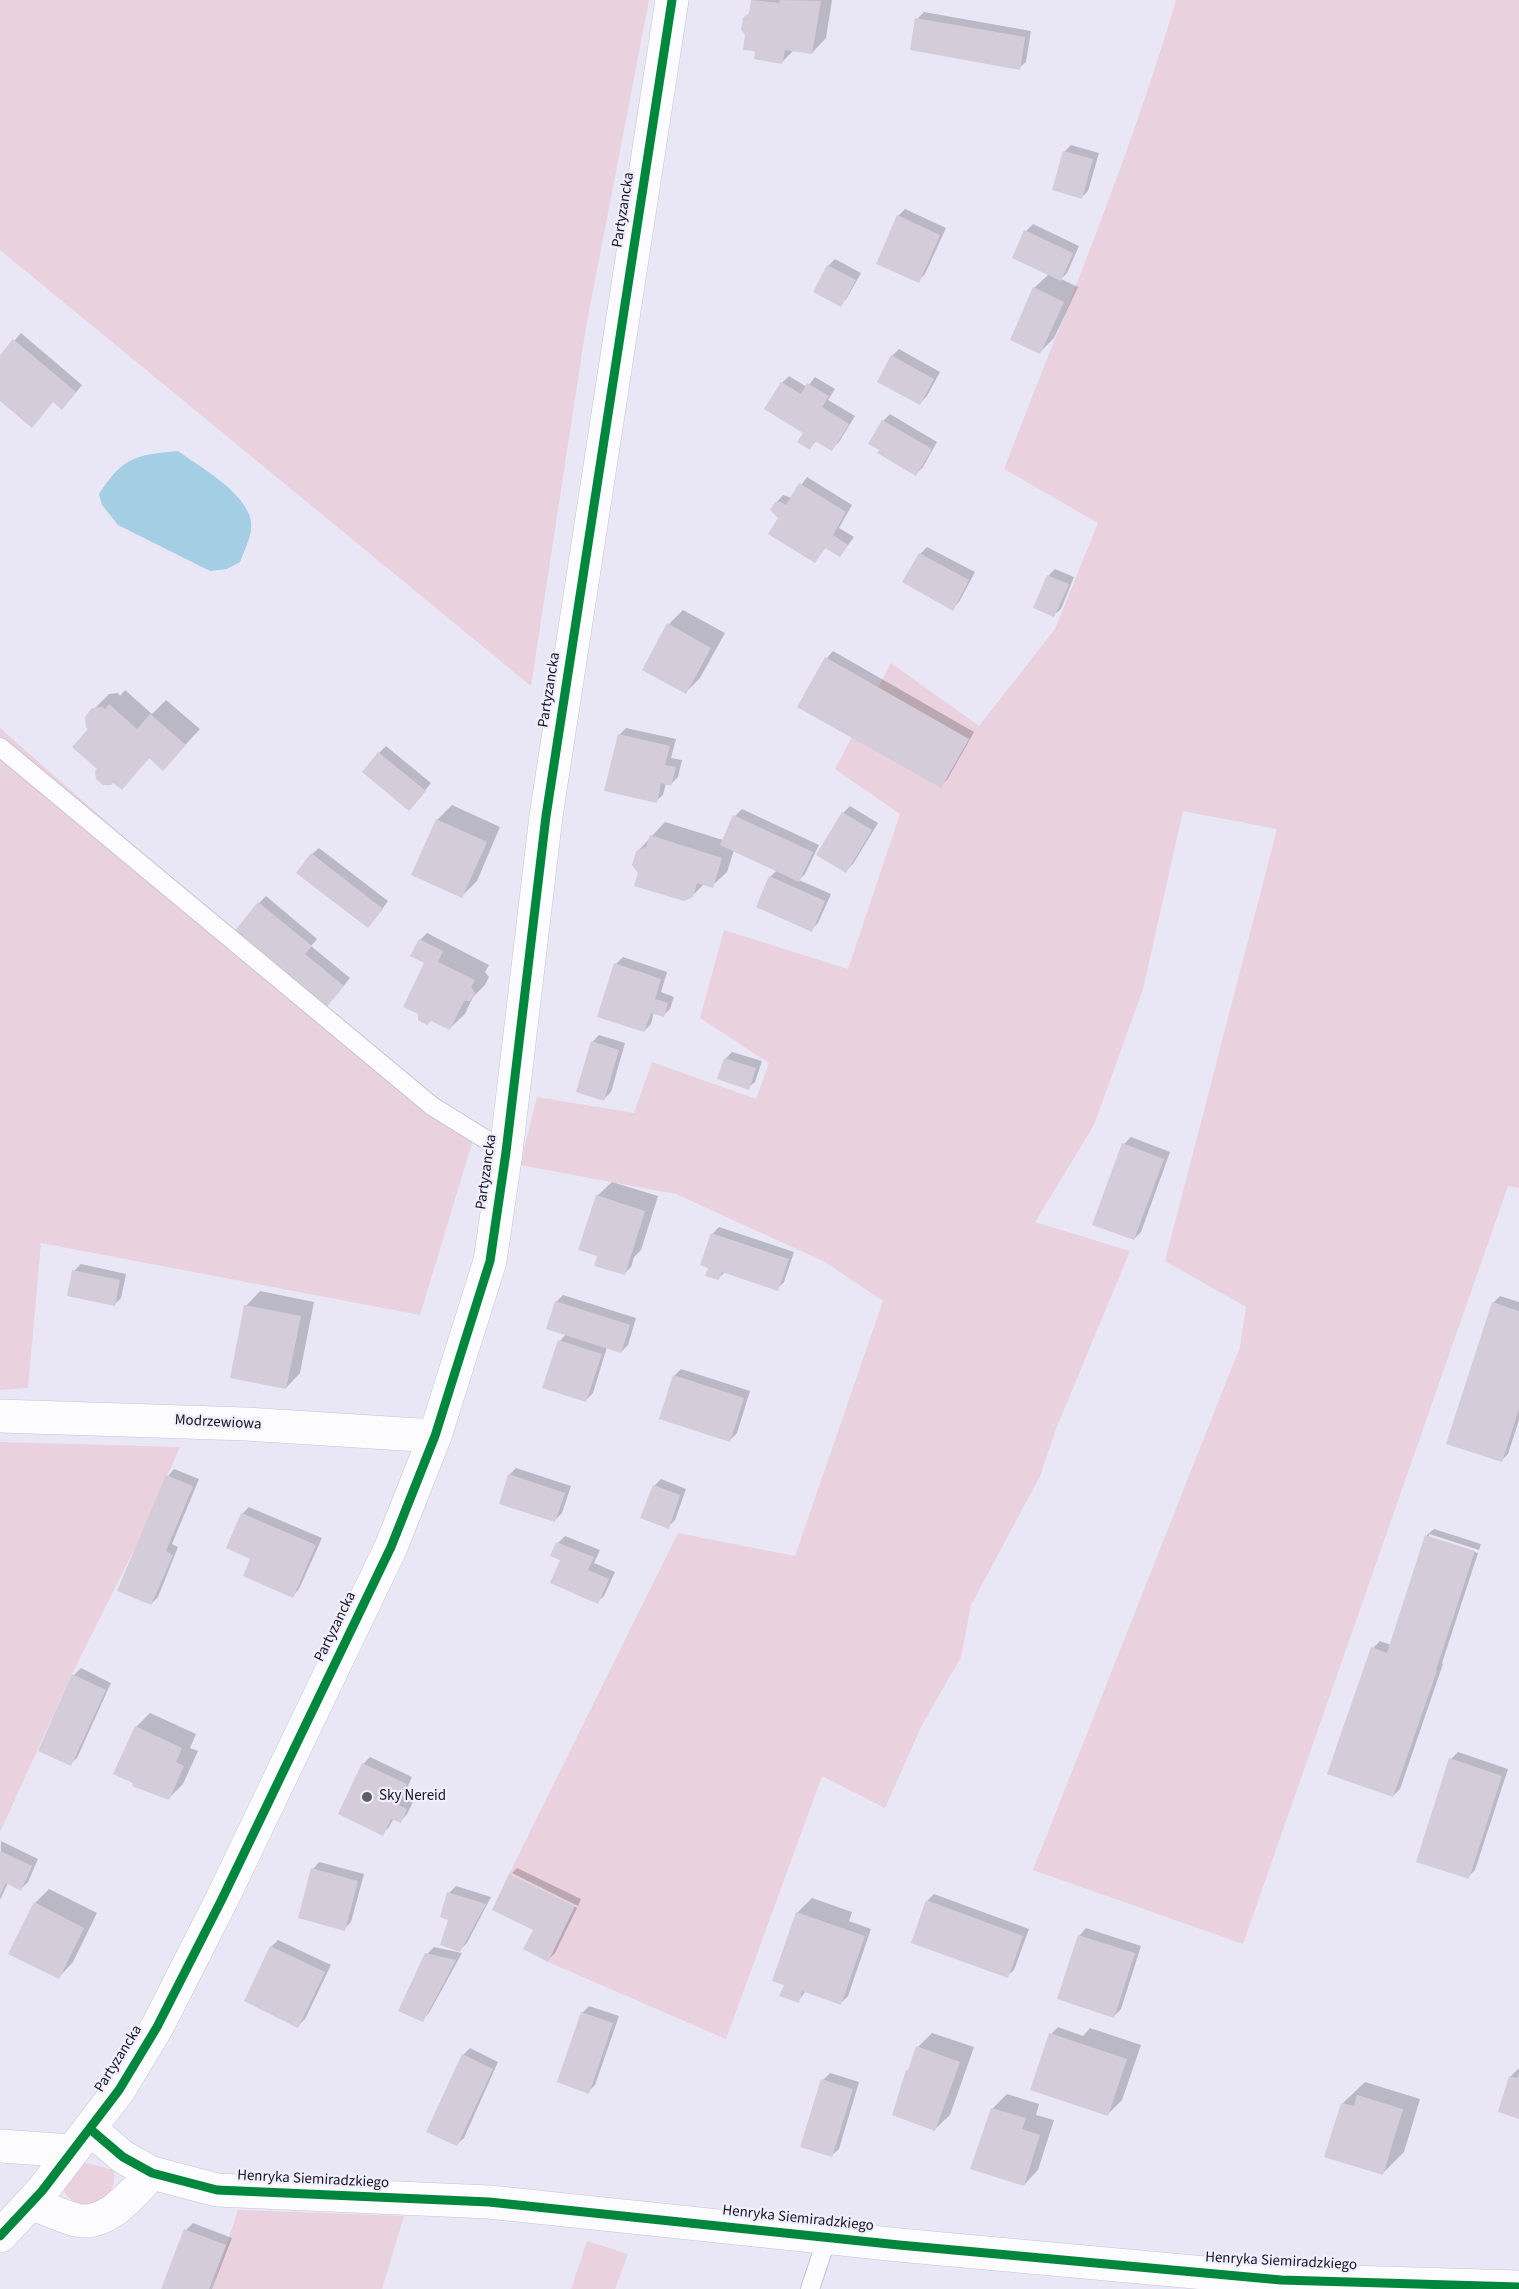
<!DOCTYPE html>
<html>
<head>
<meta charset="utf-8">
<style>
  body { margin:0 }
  canvas { display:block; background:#e9e6f6 }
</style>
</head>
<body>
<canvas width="1519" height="2289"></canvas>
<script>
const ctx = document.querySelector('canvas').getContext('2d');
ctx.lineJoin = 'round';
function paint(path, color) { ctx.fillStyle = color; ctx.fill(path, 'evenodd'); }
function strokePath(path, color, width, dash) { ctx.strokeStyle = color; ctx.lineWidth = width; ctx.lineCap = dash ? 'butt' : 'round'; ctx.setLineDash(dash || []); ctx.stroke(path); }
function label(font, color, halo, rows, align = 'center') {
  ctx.font = font + ' "Source Sans 3",sans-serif'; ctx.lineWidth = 4.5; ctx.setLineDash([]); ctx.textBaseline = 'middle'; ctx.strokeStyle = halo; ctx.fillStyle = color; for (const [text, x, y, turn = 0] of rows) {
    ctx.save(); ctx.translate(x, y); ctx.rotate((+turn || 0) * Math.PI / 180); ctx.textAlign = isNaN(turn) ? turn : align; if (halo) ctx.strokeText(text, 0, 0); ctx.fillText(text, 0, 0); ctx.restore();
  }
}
paint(new Path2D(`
  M0 0H649L586 327 531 686 0 250Z
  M1176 0H1519V1188L1508 1186 1243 1944 1033 1870 1240 1347 1246 1307 1165 1261 1277 829 1183 811 1143 989 1094 1125 1035 1222 1130 1251 1056 1429 1040 1476 971 1605 961 1657 922 1725 885 1808 822 1776 726 2039 548 1962 575 1906 509 1874 678 1533 795 1556 883 1301 825 1262 676 1194 520 1165 537 1097 634 1113 652 1062 756 1099 769 1063 700 1018 724 930 848 969 900 814 835 769 891 663 979 726 1055 629 1098 523 1004 469C1064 314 1129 160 1176 0Z
  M0 728 233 933 455 1114 478 1123 420 1315 41 1243 28 1388 0 1390Z
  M0 1442 180 1447 139 1540 72 1674 0 1832Z
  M84 2162 113 2170C123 2200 73 2221 62 2186Z
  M238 2210 404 2216 382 2289H212Z
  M587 2241 628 2254 615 2289H571Z`), '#ead1de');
paint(new Path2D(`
  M178 451C201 468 257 498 251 531 249 541 244 552 240 562L227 569 210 571 118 525 102 505 99 494C123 457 135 455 178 451Z`), '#a4cee4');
paint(new Path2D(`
  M752 0H832L826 38 812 53 794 50 782 62 757 50 750 12Z
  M924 12 1031 31 1026 62 1019 68 917 19Z
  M1071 145 1099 153 1088 191 1082 197 1064 152Z
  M905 209 946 228 925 274 918 281 898 216Z
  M1033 224 1079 246 1067 273 1061 279 1078 287 1054 338 1040 352 1034 288 1049 274 1026 231Z
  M835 259 861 273 847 298 840 305 815 291 828 266Z
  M21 333 82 385 69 401 0 399V358Z
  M899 349 940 372 927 396 920 403 892 356Z
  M789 376 807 387 815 377 835 389 828 400 855 416 839 442 832 449 817 440 810 448 805 432 782 383Z
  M890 414 937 442 923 467 916 474 883 421Z
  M807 477 852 505 839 528 854 537 840 556 826 547 815 562 780 518 776 503 783 495 792 498Z
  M927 547 975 572 959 602 952 609 920 554Z
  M1055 569 1074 577 1061 609 1054 615 1048 576Z
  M683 610 725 633 700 678 686 692 669 624Z
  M833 651 974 732 947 780 940 786 827 658Z
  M125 690 152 714 166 700 200 729 163 769 150 757 122 788 99 768 90 729 94 709 109 694 118 693 120 696Z
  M626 728 676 739 671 758 682 760 678 777 671 784 666 783 663 795 656 801 619 735Z
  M386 746 431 783 416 802 379 753Z
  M452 805 500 827 477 881 462 896 437 820Z
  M850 806 878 823 853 864 846 871 843 813Z
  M742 809 819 845 805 874 799 880 831 894 818 923 811 930 770 877 777 870 734 850 727 872 712 886 704 884 692 896 639 873 637 852 665 822 723 840 735 816Z
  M319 848 388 901 375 919 312 854Z
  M266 896 317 939 311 946 350 978 333 999 259 903Z
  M427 933 489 965 485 972 489 977 485 985 473 997 465 1014 450 1028 430 956 420 940Z
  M623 957 667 972 661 992 674 997 670 1009 664 1015 654 1012 651 1024 644 1031 616 964Z
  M599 1035 625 1043 611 1092 604 1099 592 1042Z
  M732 1052 762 1061 755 1082 748 1088 725 1059Z
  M1131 1137 1170 1152 1141 1232 1134 1239 1124 1144Z
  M612 1182 658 1196 641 1250 634 1257 631 1267 624 1274 599 1255 597 1196Z
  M719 1227 794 1252 784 1282 777 1289 725 1272 719 1278 710 1267 712 1234Z
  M81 1264 126 1274 121 1298 114 1305 74 1271Z
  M260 1291 314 1302 300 1373 286 1388 246 1306Z
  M563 1295 636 1318 628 1345 621 1352 607 1347 593 1393 586 1400 560 1341 566 1334 556 1302Z
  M1500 1296 1519 1302V1420L1508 1454 1501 1461 1493 1303Z
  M681 1369 750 1391 737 1433 730 1440 674 1376Z
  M516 1468 571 1486 562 1513 555 1520 509 1475Z
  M174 1469 199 1479 172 1544 178 1547 158 1597 151 1604 119 1590 168 1476Z
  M661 1479 686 1489 675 1520 668 1527 654 1486Z
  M249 1507 322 1538 299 1589 293 1596 252 1558 242 1514Z
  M1434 1529 1481 1544 1479 1550 1429 1534V1537L1478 1553 1442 1663 1443 1664 1400 1789 1393 1796 1373 1648 1380 1641 1391 1645 1427 1535Z
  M565 1536 600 1550 594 1563 615 1572 604 1596 597 1602 562 1560 558 1543Z
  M81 1668 111 1683 77 1758 70 1764 74 1675Z
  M150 1713 196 1734 190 1748 198 1751 183 1784 169 1798 136 1727Z
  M1458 1752 1508 1769 1475 1870 1468 1877 1451 1759Z
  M370 1757 412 1777 403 1797 413 1802 407 1814 401 1821 394 1818 389 1827 382 1834 363 1764Z
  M1 1841 38 1859 28 1882 21 1889 8 1883 0 1900Z
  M319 1862 364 1874 351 1922 344 1929 313 1869Z
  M517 1868 581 1899 578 1906 512 1873Z
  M511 1874V1876L577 1908 555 1953 548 1960 535 1929 494 1909Z
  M456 1886 491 1897 467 1943 460 1950 450 1919 442 1916 449 1893Z
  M49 1889 97 1913 73 1962 59 1977 35 1903Z
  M934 1894 1029 1929 1014 1970 1007 1976 927 1901Z
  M812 1898 852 1912 849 1921 871 1929 848 1996 841 2003 806 1991 798 2001 785 1984 797 1913Z
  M1086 1928 1141 1946 1121 2009 1114 2016 1059 1998 1080 1935Z
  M278 1940 331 1965 305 2019 298 2026 246 2000 271 1947Z
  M434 1947 462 1953 429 2013 422 2020 427 1954Z
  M589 2006 619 2016 595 2085 588 2092 582 2013Z
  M1058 2027 1083 2036 1090 2028 1141 2045 1122 2100 1107 2115 1051 2034Z
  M932 2033 974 2047 950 2115 935 2129 918 2047Z
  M470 2048 498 2062 464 2138 457 2144 463 2055Z
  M1519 2068V2117L1510 2077Z
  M830 2073 859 2082 839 2149 832 2155 823 2080Z
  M1365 2082 1420 2099 1404 2152 1382 2174 1326 2156 1343 2103Z
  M1007 2094 1039 2104 1036 2115 1054 2120 1038 2170 1024 2185 972 2169 993 2108Z
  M193 2223 232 2238 212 2289H163L186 2230Z`), '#0003');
paint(new Path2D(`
  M751 0 779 3 780 0 821 1 812 54 785 50 782 64 754 59 755 51 743 50 745 35 741 29 743 18 749 13Z
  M915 18 1025 37 1020 70 910 50Z
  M1063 151 1093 159 1082 199 1052 190Z
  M897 215 940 235 919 283 876 264Z
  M1024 230 1073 253 1061 281 1012 258Z
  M827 265 856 280 841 307 813 292Z
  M1033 287 1064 302 1040 354 1010 340Z
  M13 339 76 392 62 410 53 402 32 428 0 401V355Z
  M891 355 934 379 920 405 877 382Z
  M781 382 801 394 807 383 829 396 822 407 849 424 832 451 815 441 810 450 797 442 803 433 764 409Z
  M882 420 932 449 916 476 877 453 879 450 868 444Z
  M799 483 846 512 833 535 848 545 840 557 825 548 815 563 768 534 778 518 770 510 775 502H781L786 505Z
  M919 553 969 580 953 611 902 582Z
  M1047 575 1069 584 1054 617 1033 608Z
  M667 623 711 648 686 694 642 670Z
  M825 657 969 739 941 788 797 707Z
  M109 704 137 729 150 714 186 745 163 771 149 758 122 790 113 783 111 785H103L96 779 95 771 97 769 72 747 88 729 86 727 85 717 92 708 103 707 105 709Z
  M618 734 670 746 665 765 676 767 671 786 661 783 657 803 604 791Z
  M378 752 426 791 409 811 362 772Z
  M842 812 872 830 846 873 816 855Z
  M733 815 813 852 799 882 720 845Z
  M436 819 487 842 462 898 411 875Z
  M650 835 722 858 713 888 697 883 693 897 684 901 634 886 638 873 632 865 636 851 646 847Z
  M311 853 383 909 368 928 296 873Z
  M769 876 825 901 812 932 756 907Z
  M258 902 312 946 305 954 344 986 326 1008 233 933Z
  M419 939 443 951 438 962 475 980 471 987 475 993 470 1001H464L450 1030 431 1021 427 1025 418 1020V1014L403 1007 424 963 410 956Z
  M614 963 661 979 655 999 668 1003 664 1017 651 1013 644 1032 597 1017Z
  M591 1041 619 1050 604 1101 576 1092Z
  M724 1058 756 1068 749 1090 717 1079Z
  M1122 1143 1164 1159 1134 1240 1092 1225Z
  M596 1195 645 1211 625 1275 594 1266 597 1256 578 1250Z
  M711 1233 789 1259 778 1291 722 1272 719 1280 705 1276 708 1268 700 1265Z
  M72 1270 120 1280 115 1306 67 1296Z
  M555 1301 630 1325 621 1353 546 1329Z
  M1492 1302 1519 1311V1409L1502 1462 1446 1444Z
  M244 1305 301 1316 286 1389 230 1378Z
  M558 1340 602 1354 586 1402 542 1388Z
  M673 1375 744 1398 730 1442 659 1419Z
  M508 1474 565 1493 555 1522 499 1504Z
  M166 1475 193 1486 166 1551 173 1555 151 1605 117 1591Z
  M653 1485 680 1495 669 1529 640 1518Z
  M241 1513 316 1545 293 1598 243 1576 250 1559 226 1548Z
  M1425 1535 1475 1551 1436 1670 1437 1671 1393 1797 1327 1774 1371 1647 1387 1653Z
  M556 1542 594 1557 588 1570 609 1579 598 1604 550 1583 560 1560 550 1556Z
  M72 1674 106 1690 71 1766 38 1751Z
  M135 1726 182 1748 176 1762 184 1766 169 1800 132 1786 133 1783 113 1774Z
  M1449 1758 1502 1776 1469 1879 1416 1862Z
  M362 1763 407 1784 398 1805 407 1809 401 1823 391 1819 383 1836 338 1814Z
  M0 1851 32 1866 21 1891 6 1883 0 1895Z
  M311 1868 358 1881 345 1931 298 1918Z
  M509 1874 575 1906 548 1962 523 1949 533 1930 492 1910Z
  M447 1892 486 1904 460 1952 440 1945 448 1920 440 1917Z
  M926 1900 1023 1936 1008 1978 911 1943Z
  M34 1902 84 1928 59 1979 8 1954Z
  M796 1912 865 1936 841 2005 802 1991 799 2003 779 1996 784 1985 772 1981Z
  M1078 1935 1135 1953 1114 2018 1057 1999Z
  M270 1946 325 1972 298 2028 244 2001Z
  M425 1953 456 1960 423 2022 398 2011Z
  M581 2012 613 2023 589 2094 557 2082Z
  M1049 2033 1127 2059 1108 2116 1030 2090Z
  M916 2046 960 2062 935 2131 892 2115 906 2070H908Z
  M462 2054 493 2069 457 2146 426 2132Z
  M1519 2073V2119L1498 2112 1509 2076 1517 2078Z
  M821 2079 853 2089 832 2157 800 2147Z
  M1357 2095 1403 2109 1383 2175 1324 2157 1341 2103 1354 2106Z
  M991 2108 1026 2118 1022 2129 1040 2135 1024 2186 970 2169Z
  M184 2229 226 2245 209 2289H161Z`), '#d4cdd9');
const lane = new Path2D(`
  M0 747 432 1106 506 1152
  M810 2289 827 2238`);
const street = new Path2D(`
  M0 1416 246 1424 435 1436
  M90 2129 123 2157 152 2173 217 2190 489 2202 899 2245 1281 2280 1519 2287
  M0 2146 73 2151
  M32 2203C46 2209 61 2216 76 2220 108 2227 132 2193 152 2173
  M0 2236 42 2191 119 2090 157 2027 222 1899 391 1547 435 1436 490 1261 506 1152 546 816 672 0`);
strokePath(lane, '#c6c3d1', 20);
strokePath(street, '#c6c3d1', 34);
strokePath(lane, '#fcfbfe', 18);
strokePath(street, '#fcfbfe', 33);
strokePath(new Path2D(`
  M90 2129 123 2157 152 2173 217 2190 489 2202 899 2245 1281 2280 1519 2287
  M0 2236 42 2191 119 2090 157 2027 222 1899 391 1547 435 1436 490 1261 506 1152 546 816 672 0`), '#00873e', 9);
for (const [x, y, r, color] of [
  [367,1797,6,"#5f5d6a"]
]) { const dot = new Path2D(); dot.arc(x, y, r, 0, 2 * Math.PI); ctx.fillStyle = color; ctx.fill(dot); strokePath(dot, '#f1effd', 2); }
label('15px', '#15131f', '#f1effd', [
  ["Partyzancka",624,210,-81],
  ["Partyzancka",550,690,-81],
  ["Partyzancka",487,1172,-82],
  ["Modrzewiowa",218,1423,3],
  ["Partyzancka",336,1627,-64],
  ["Partyzancka",119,2059,-58],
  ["Henryka Siemiradzkiego",313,2180,3],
  ["Henryka Siemiradzkiego",798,2219,6],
  ["Henryka Siemiradzkiego",1281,2262,3]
]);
label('15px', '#15131f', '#f1effd', [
  ["Sky Nereid",379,1797]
], 'left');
</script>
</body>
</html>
